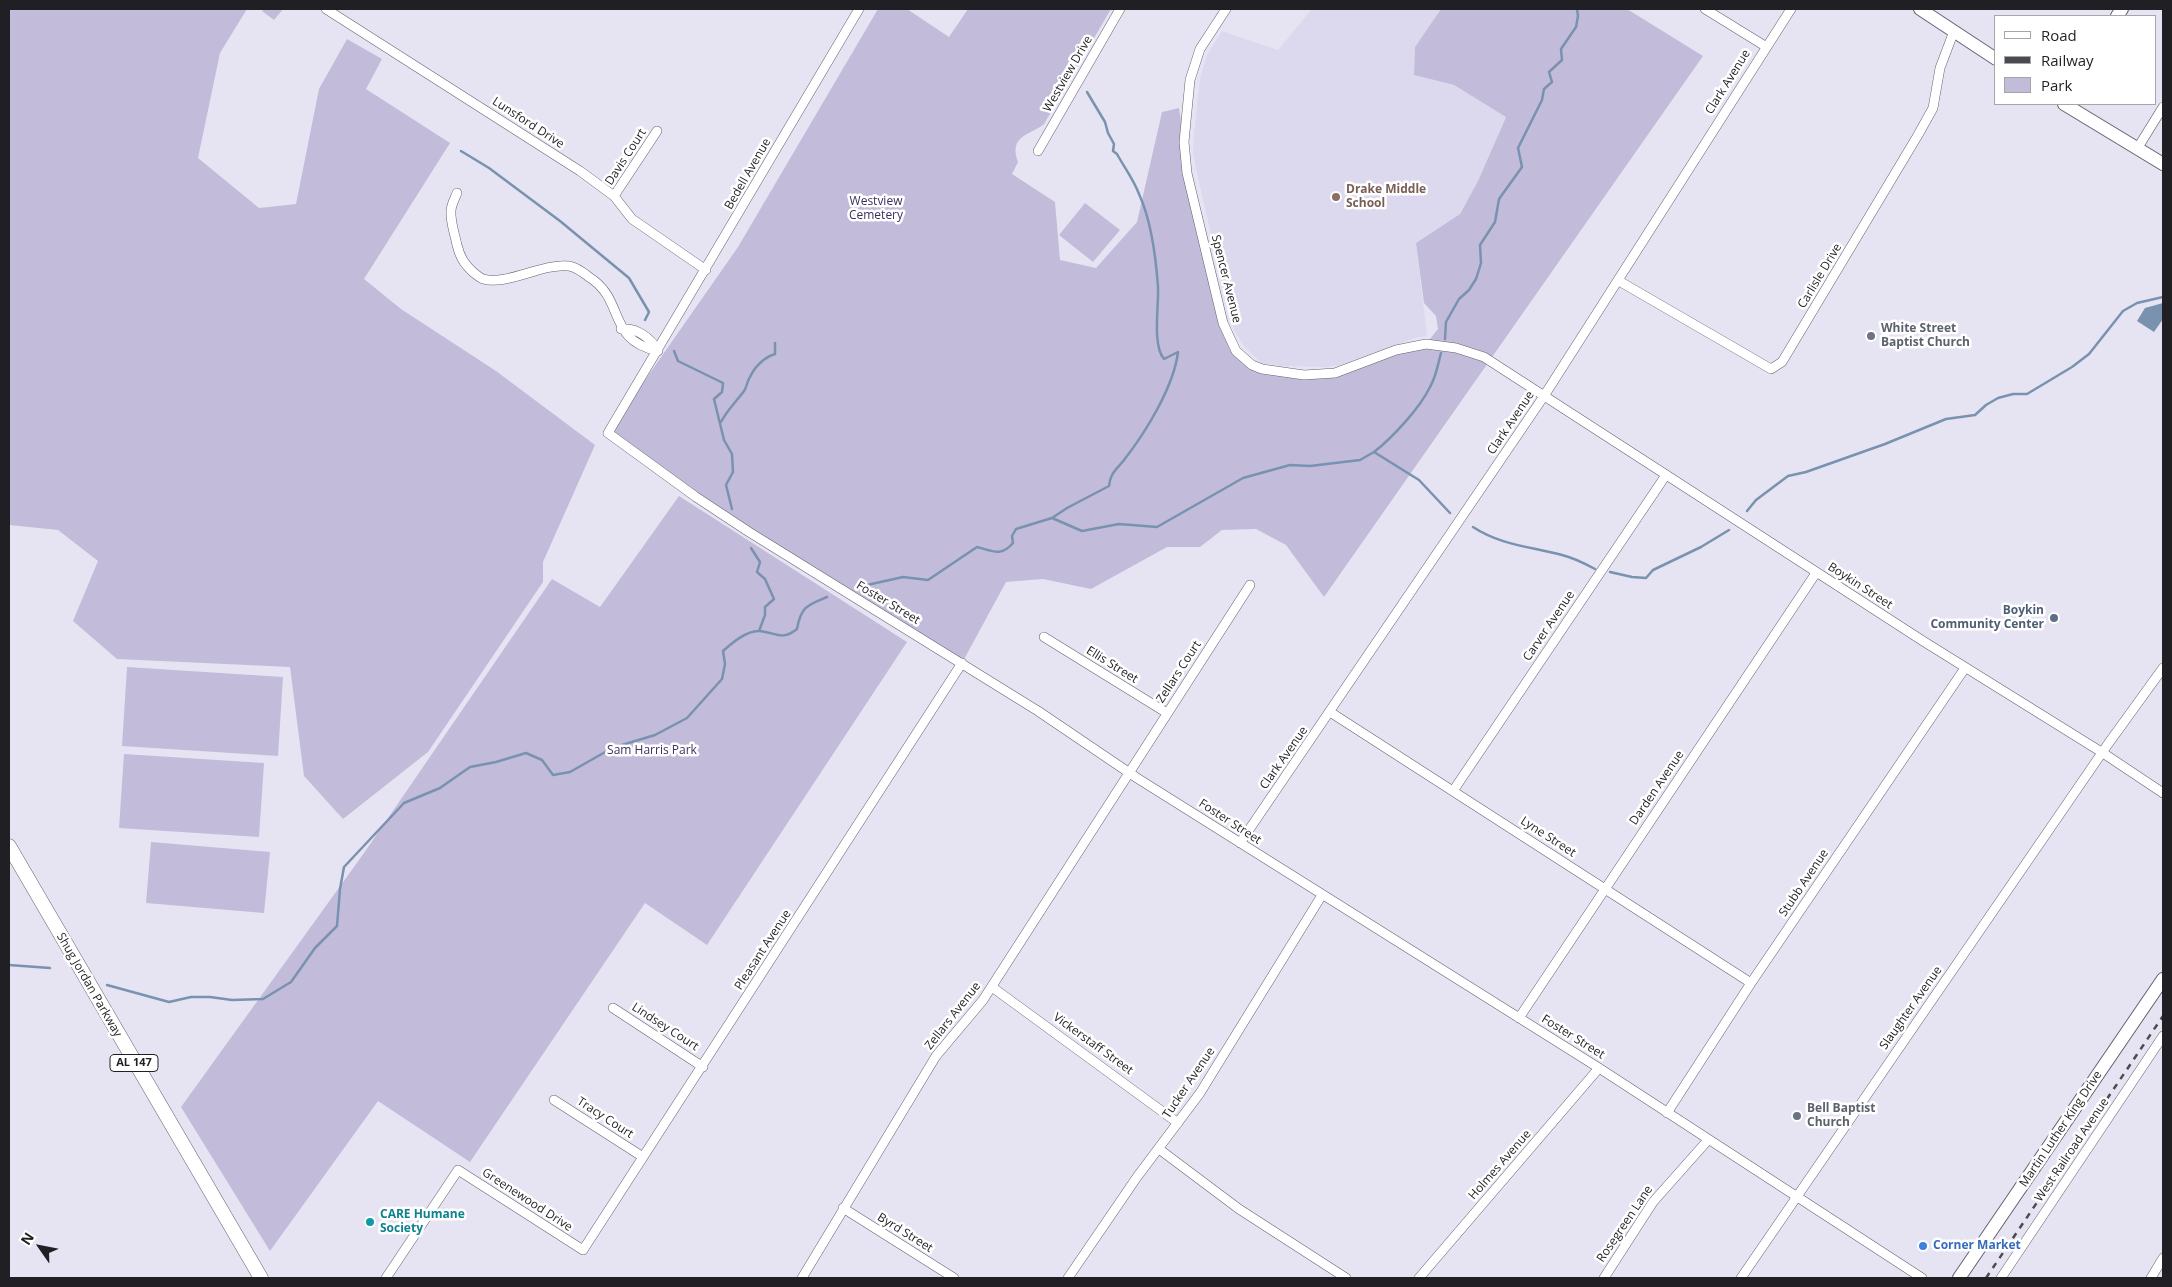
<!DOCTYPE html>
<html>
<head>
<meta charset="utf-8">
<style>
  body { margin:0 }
  #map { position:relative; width:2172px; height:1287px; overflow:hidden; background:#e6e4f3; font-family:"Open Sans",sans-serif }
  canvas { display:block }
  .frame { position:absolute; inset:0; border:10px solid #201f24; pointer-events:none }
  .legend { position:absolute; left:1994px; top:15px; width:162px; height:90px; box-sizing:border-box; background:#fff; border:1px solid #a6a5a7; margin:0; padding:6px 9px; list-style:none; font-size:15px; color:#201f24 }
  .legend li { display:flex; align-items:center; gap:10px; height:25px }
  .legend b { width:25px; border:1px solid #a6a5a7 }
  .north { position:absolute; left:15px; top:1222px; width:50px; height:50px; -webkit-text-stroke:4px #fff; paint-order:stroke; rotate:303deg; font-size:14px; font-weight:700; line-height:20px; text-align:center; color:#201f24 }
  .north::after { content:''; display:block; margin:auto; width:18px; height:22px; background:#201f24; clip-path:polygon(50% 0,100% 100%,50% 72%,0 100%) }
</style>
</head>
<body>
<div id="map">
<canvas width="2172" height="1287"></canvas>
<div class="frame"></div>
<ul class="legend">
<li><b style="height:6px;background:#fff"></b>Road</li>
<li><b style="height:6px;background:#4b4a51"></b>Railway</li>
<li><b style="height:14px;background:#c2bcda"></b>Park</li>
</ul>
<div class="north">N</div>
</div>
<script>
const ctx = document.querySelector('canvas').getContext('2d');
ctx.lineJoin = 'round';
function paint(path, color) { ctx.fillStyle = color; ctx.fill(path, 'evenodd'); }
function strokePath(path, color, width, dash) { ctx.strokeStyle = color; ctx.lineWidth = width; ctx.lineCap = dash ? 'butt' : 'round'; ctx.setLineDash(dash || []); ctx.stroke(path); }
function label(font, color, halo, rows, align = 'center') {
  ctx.font = font + ' "Open Sans",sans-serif'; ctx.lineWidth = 5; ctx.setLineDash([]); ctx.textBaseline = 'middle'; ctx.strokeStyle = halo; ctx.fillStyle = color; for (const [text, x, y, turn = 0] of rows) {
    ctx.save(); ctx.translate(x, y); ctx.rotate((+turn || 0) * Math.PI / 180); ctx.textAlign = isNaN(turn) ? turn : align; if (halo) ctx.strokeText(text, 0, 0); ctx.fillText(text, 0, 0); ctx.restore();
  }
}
paint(new Path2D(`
  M1312 9H1441L1415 47 1414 75 1454 85 1506 116 1478 181 1460 214 1416 243 1427 336 1415 338 1340 365 1327 367 1281 366 1261 363 1244 346 1234 330 1224 291 1196 169 1193 152 1194 134 1200 78 1207 55 1222 31 1278 50Z`), '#dcd9ef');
paint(new Path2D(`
  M9 9H247L220 53 198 158 259 208 296 204 319 89 347 39 382 59 366 89 450 143 364 279 401 309 496 371 595 445 543 562V582L428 752 343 819 304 776 290 667 117 659 73 621 98 561 58 530 9 525Z
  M264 9H283L274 20 262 11Z
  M878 9H907L949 37 968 9H1111L1044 124C1031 135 1008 135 1018 162L1012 174 1055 202 1060 260 1096 268 1137 222 1162 112 1179 108 1184 142 1223 323 1235 348 1262 369 1335 373 1426 344 1438 329 1436 316 1424 303 1416 243 1460 214 1478 181 1506 117 1454 85 1414 75 1415 47 1441 9H1627L1703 56 1324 597 1286 545 1256 529 1222 530 1200 547H1167L1091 589 1043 579 1006 582 962 663 749 532 608 433 738 247Z
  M1085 203 1120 230 1093 262 1059 235Z
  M679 496 907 642 707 945 645 903 470 1162 378 1101 270 1251 181 1107 364 853 552 579 600 607Z
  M127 667 283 677 278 756 122 746Z
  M124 754 264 763 259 837 119 828Z
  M151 842 270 852 264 913 146 903Z`), '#c2bcda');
paint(new Path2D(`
  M2163 303V319L2154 332 2137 321 2145 308Z`), '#7992af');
strokePath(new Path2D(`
  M461 151 489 168 560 221 629 278 649 312 645 320
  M1445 339 1446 322 1459 299 1469 290 1476 279 1481 263 1480 245 1495 222 1499 199 1522 167 1518 148 1542 100 1544 89 1552 82 1549 72 1562 60 1561 49 1576 27 1578 16 1577 9
  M674 351 678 361 723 383 722 392 714 399 724 440 732 454 733 472 726 485 732 509
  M721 422C727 410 736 402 744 391 747 387 747 381 750 377 755 366 765 357 775 354V343
  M1374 452C1392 438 1420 408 1430 387 1436 377 1438 364 1441 353
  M1747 511 1756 500 1788 476 1806 472 1885 444 1946 419 1975 415 1986 405 1998 398 2013 394H2027L2072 367 2089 354 2123 311 2137 303 2163 297
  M1052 518 1082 531 1119 524 1157 527 1243 478 1290 465 1310 466 1360 460 1374 452 1419 480 1450 513
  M1473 527C1500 545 1532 547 1562 555 1574 558 1584 563 1595 569
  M751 548 760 562 757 572 765 579 774 599 765 607V615L759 631
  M1610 572 1632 577 1646 578 1653 570 1701 547 1729 530
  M858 587 903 577 928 580 977 547C993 551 1001 557 1013 543L1012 536 1016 529 1052 518 1067 508 1109 486C1110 473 1117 469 1124 460 1146 432 1174 386 1178 352L1164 359C1152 345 1159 306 1158 287 1156 259 1151 220 1139 194 1134 180 1124 167 1117 154L1113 151 1114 144 1108 133 1105 122 1087 92
  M622 745 655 735 687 718 722 679 725 664 723 651C732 643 747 630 760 631 777 633 782 641 797 629 801 606 808 605 827 597
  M9 965 50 968
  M107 985 169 1002 191 997H210L232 1000 263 999 291 982 315 948 337 926 340 889 344 867 404 803 440 788 470 767 496 762 526 753 542 760 553 775 570 772 607 751`), '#7992af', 2.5);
const street = new Path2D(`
  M326 9 580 171 614 196 632 219 706 270
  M859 9 608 433 696 497 749 532 1038 711 1137 778 1599 1068 1922 1278
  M1226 9 1200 49 1190 80 1184 142 1187 173 1223 323 1236 351 1252 365 1262 369 1304 375 1335 373 1396 350 1426 344 1456 348 1484 357 1923 641 2103 753 2163 793
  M1705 9 1765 46
  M2137 149 2163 107
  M1038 151 1120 9
  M457 193C455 198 451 205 451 211 450 221 455 235 457 245 460 257 464 264 474 273 477 275 480 278 483 279 506 286 543 263 569 266 576 267 584 273 589 277 626 300 606 340 658 351
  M614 196 657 131
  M1619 281 1771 369 1782 362 1918 135 1933 108 1940 68 1954 31
  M621 329C636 327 651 338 658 351
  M1044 637 1167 713
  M1330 712 1751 983
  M1453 791 1666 475
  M1240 843 1544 396 1791 9
  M992 987 1178 1123
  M613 1008 703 1067
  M1519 1018 1816 573
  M554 1100 643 1157
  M1667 1113 1751 983 1965 668
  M1159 1149 1239 1209 1346 1278
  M843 1208 954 1278
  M386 1278 458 1170 583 1250 962 663
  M802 1278 936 1056 983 1000 1250 585
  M1068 1278 1137 1177 1200 1093 1322 895
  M1419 1278 1599 1068
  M1604 1278 1653 1202 1708 1140
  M1741 1278 2108 744 2163 668
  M2001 1278 2163 1036
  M2151 1278 2163 1258`);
const secondary = new Path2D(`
  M1920 9 1996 59
  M2117 16 2122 9
  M2064 104 2163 164
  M1959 1278 2163 979`);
const primary = new Path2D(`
  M9 846 261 1278`);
strokePath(street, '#63616e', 10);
strokePath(secondary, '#63616e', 14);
strokePath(primary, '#63616e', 15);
strokePath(street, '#fff', 9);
strokePath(secondary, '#fff', 12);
strokePath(primary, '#fff', 14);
strokePath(new Path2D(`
  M1986 1278 2163 1016`), '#4b4a51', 2.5, [6, 6]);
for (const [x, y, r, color] of [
  [1336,197,5,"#8d6e63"],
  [1871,336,5,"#6b7280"],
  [2054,618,5,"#5c6f8a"],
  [1797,1116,5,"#6b7280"],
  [370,1222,5,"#0f9aa8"],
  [1923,1246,5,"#3f7fe0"]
]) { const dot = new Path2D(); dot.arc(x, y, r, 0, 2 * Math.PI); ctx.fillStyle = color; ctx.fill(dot); strokePath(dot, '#fff', 2); }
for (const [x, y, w] of [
  [134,1063,48]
]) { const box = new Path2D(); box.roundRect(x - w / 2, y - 8.5, w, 17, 4); ctx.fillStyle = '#fff'; ctx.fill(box); strokePath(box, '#201f24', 1); }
label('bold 11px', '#201f24', null, [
  ["AL 147",134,1063]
]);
label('12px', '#201f24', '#fff', [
  ["Westview Drive",1068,74,-60],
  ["Clark Avenue",1728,82,-58],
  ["Lunsford Drive",528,123,33],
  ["Davis Court",626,157,-57],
  ["Bedell Avenue",748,174,-60],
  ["Carlisle Drive",1820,276,-59],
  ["Spencer Avenue",1226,279,76],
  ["Clark Avenue",1511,423,-56],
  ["Boykin Street",1860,586,33],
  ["Foster Street",888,603,31],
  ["Carver Avenue",1549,626,-56],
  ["Ellis Street",1112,665,32],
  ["Zellars Court",1179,672,-57],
  ["Clark Avenue",1284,758,-55],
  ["Darden Avenue",1657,788,-56],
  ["Foster Street",1230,822,33],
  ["Lyne Street",1548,837,33],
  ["Stubb Avenue",1804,883,-56],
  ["Pleasant Avenue",763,950,-57],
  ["Shug Jordan Parkway",89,985,60],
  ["Slaughter Avenue",1911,1008,-55],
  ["Zellars Avenue",953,1016,-52],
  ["Lindsey Court",665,1027,33],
  ["Foster Street",1573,1037,32],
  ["Vickerstaff Street",1093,1044,36],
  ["Tucker Avenue",1189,1083,-56],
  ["Tracy Court",605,1118,33],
  ["Martin Luther King Drive",2061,1129,-56],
  ["West Railroad Avenue",2072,1150,-56],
  ["Holmes Avenue",1500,1165,-49],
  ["Greenewood Drive",527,1200,33],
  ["Rosegreen Lane",1625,1224,-56],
  ["Byrd Street",905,1233,32]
]);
label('bold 12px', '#785e54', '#fff', [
  ["Drake Middle",1346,190],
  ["School",1346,204]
], 'left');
label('12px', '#3c2f5f', '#fff', [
  ["Westview",876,202],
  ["Cemetery",876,216],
  ["Sam Harris Park",652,751]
]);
label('bold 12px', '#5b616d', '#fff', [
  ["White Street",1881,329],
  ["Baptist Church",1881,343],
  ["Bell Baptist",1807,1109],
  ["Church",1807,1123]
], 'left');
label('bold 12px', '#4e5e75', '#fff', [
  ["Boykin",2044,611],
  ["Community Center",2044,625]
], 'right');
label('bold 12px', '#0d838f', '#fff', [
  ["CARE Humane",380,1215],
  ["Society",380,1229]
], 'left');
label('bold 12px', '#366cbe', '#fff', [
  ["Corner Market",1933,1246]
], 'left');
</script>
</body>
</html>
